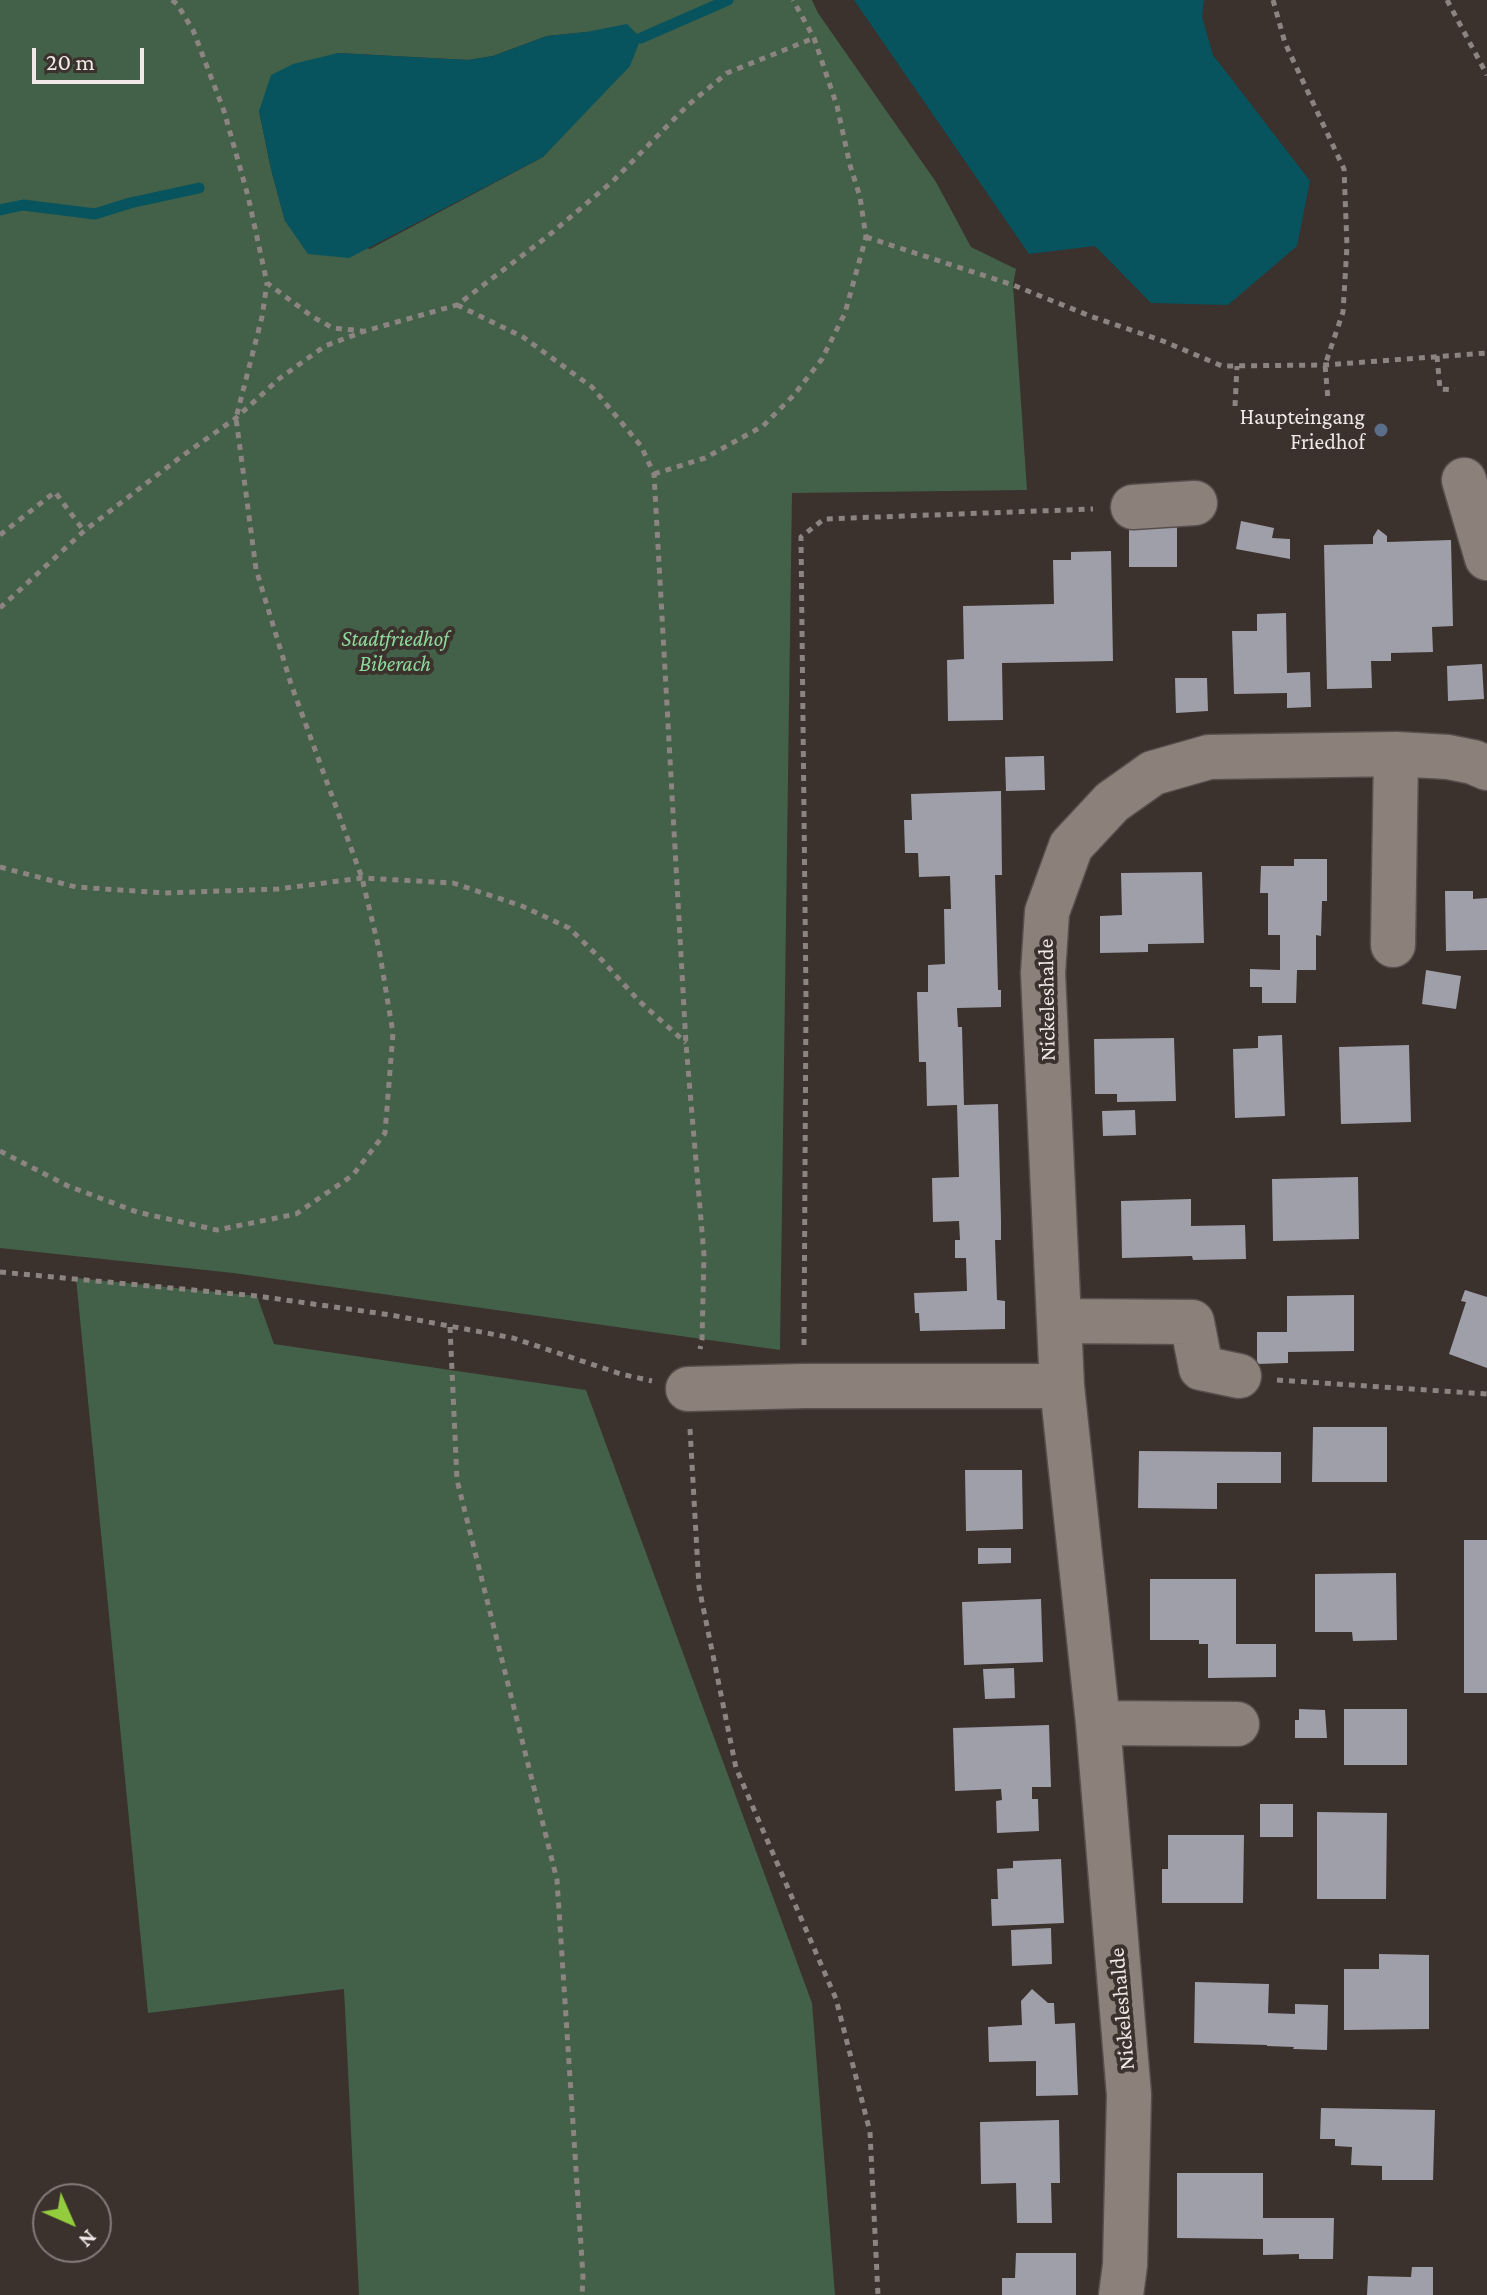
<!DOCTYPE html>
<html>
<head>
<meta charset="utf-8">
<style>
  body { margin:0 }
  #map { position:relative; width:1487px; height:2295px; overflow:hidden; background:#3b312d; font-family:"Crimson Pro",serif }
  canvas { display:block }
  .north { position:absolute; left:32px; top:2183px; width:80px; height:80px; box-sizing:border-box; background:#3b312d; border:2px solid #837b77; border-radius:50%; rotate:135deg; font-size:22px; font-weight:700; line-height:32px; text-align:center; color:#f0e9e7 }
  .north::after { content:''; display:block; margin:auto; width:28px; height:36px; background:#93cc3d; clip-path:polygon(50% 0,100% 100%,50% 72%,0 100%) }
  .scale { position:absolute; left:32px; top:48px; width:112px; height:36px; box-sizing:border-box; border:4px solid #f0e9e7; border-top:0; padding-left:10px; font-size:24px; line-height:28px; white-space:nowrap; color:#f0e9e7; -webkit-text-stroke:6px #3b312d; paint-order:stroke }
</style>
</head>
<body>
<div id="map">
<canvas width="1487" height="2295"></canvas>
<div class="north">N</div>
<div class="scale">20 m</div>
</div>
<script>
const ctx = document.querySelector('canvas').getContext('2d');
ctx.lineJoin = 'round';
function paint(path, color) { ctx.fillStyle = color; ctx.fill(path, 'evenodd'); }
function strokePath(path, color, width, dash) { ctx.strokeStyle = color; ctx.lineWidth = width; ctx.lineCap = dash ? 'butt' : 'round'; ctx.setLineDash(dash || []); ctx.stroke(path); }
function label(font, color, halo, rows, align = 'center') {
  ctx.font = font + ' "Crimson Pro",serif'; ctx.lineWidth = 8; ctx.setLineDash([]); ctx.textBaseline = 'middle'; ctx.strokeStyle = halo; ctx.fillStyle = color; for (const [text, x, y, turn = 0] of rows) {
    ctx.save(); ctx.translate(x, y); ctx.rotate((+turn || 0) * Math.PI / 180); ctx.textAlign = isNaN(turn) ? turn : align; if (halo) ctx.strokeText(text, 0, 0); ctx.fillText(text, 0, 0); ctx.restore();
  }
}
paint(new Path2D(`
  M0 0H812L818 13 936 182 971 247 1016 269 1013 285 1027 490 792 493 780 1350 233 1273 0 1248ZM586 32 575 122 543 157 370 249 285 221 271 169 259 111 338 53 468 60 493 56 547 36Z
  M76 1278 257 1296 274 1344 586 1390 812 2003 835 2295H359L344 1989 148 2013Z`), '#436048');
paint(new Path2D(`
  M854 0H1204L1202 17 1213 55 1310 181 1297 246 1228 305 1151 303 1095 246 1029 254Z
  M627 24 641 38 630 66 543 157 349 258 308 254 285 221 271 169 259 111 271 75 293 64 338 53 468 60 493 56 547 36 586 32Z`), '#07545e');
strokePath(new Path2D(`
  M641 38 728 0
  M0 210 23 205 95 214 130 203 199 188`), '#07545e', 11);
paint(new Path2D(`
  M1129 513H1177V567H1129Z
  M1241 521 1274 528 1272 538 1290 539V559L1236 549Z
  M1378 529 1387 536V542L1451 540 1453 626 1432 627 1433 652 1391 653V661H1371L1372 688 1327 689 1324 545 1373 544V537Z
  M1111 551 1113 661 1002 663 1003 720 948 721 947 660 964 659 963 606 1054 604 1053 560H1071V552Z
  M1286 613 1287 673 1310 672 1311 707 1287 708V693L1234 694 1232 631H1257V614Z
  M1482 664 1484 699 1448 701 1447 666Z
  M1175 678H1207L1208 711 1176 713Z
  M1044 756 1045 790 1006 791 1005 757Z
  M1001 791 1002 875H995L998 990H1001V1007L957 1008 958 1027H962L964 1105 998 1104 1001 1220V1240H995L997 1300 1005 1301V1329L920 1331 919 1313H915L914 1293 967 1291 966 1258H955V1240H960L959 1221 933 1222 932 1178 959 1177 957 1105 927 1106 926 1062H919L917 992H928V965L945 964 944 909H951L950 876 919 877 918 853H905L904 820H912L911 794Z
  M1294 859H1327V901H1322L1321 936 1316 935V970H1297L1296 1003H1262V987H1250V969L1280 970V935H1268V893H1260L1261 866H1294Z
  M1202 872 1204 943 1148 944V952L1100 953V916L1122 915 1121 873Z
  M1445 891H1473V899L1487 898V950L1446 951Z
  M1426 970 1461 976 1456 1009 1422 1004Z
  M1282 1035 1285 1116 1235 1118 1233 1049 1258 1048V1036Z
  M1174 1038 1176 1101 1117 1102V1094H1095L1094 1039Z
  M1409 1045 1411 1122 1341 1124 1339 1047Z
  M1135 1110 1136 1135 1103 1136 1102 1111Z
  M1358 1177 1359 1239 1273 1241 1272 1179Z
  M1191 1199V1226L1245 1225 1246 1259 1193 1260 1192 1256 1122 1258 1121 1201Z
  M1465 1290 1487 1297V1368L1449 1354 1466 1302 1461 1301Z
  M1354 1295V1351L1288 1352V1363L1257 1364V1332H1287V1296Z
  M1313 1427H1387V1482H1312Z
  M1139 1451 1281 1452V1483H1217V1509L1138 1508Z
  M965 1470H1022L1023 1529 966 1531Z
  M1464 1540H1487V1693H1464Z
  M978 1548H1011V1563L978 1564Z
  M1396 1573 1397 1640 1353 1641 1352 1632H1315V1574Z
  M1150 1579H1236V1644H1276V1677L1208 1678V1644H1199V1640H1150Z
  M1041 1599 1043 1662 964 1665 962 1602Z
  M1014 1668 1015 1698 985 1699 983 1669Z
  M1299 1709 1325 1710 1327 1738H1295V1720H1299Z
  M1344 1709H1407V1765H1344Z
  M1049 1725 1051 1787H1032V1799H1038L1039 1831 997 1833 996 1801 1002 1800 1001 1789 955 1791 953 1728Z
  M1260 1804H1293V1837H1260Z
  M1317 1812 1387 1813 1386 1899H1317Z
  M1168 1835H1244L1243 1903H1162V1869H1168Z
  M1061 1859 1064 1923 992 1926 991 1899H998L997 1869 1013 1868V1861Z
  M1051 1928 1052 1964 1012 1966 1011 1930Z
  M1379 1954 1429 1955V2029L1344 2030V1969H1379Z
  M1195 1982 1269 1984 1268 2013 1295 2014V2004L1328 2005 1327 2050 1293 2049 1294 2047 1267 2046V2045L1194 2043Z
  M1032 1989 1048 2003H1054L1055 2024 1075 2023 1078 2095 1036 2096V2061L989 2062 988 2027 1022 2025 1021 2001Z
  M1321 2108 1435 2110 1433 2180H1382V2166L1351 2165 1352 2147 1335 2146V2139H1320Z
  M1059 2120 1060 2183H1051L1052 2223H1017L1016 2183 981 2184 980 2122Z
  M1177 2173H1263V2218H1334L1333 2259H1299V2254L1263 2255V2239L1177 2238Z
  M1016 2253H1076V2295H1002V2278H1015Z
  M1412 2267H1433V2295H1367L1368 2276 1411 2277Z`), '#9f9faa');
const minor = new Path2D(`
  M1464 480 1487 558
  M1133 507 1195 503
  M1393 945 1396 754
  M1059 1321 1192 1322 1201 1368 1239 1376
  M688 1389 804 1386H1062
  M1098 1723 1237 1724
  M1121 2295 1125 2265 1129 2095 1098 1723 1062 1386 1043 973 1047 912 1071 846 1112 802 1153 773 1209 757 1396 754 1448 757 1473 762 1487 768`);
strokePath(minor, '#584f4c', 47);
strokePath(new Path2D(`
  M172 0 177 4 193 30 224 111 248 196 267 283 313 317 333 328 363 331
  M1273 0 1285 43 1344 169 1347 246 1343 312 1325 365 1328 399
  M1447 0 1487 75
  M866 237 1013 285 1090 316 1163 341 1222 366 1325 365 1487 353
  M457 305 523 337 592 387 641 446 654 474 686 1044 704 1255 702 1340 700 1349
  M1437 356 1440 389 1455 390
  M1235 406 1237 366
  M654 474 705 458 763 426 793 396 822 359 845 313 866 237 860 197 850 165 837 106 814 38 793 0
  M0 535 55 492 84 531
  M0 608 84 531 182 456 236 418 280 378 325 346 365 331 457 305 548 236 613 181 688 105 727 73 814 38
  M0 867 76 887 165 893 278 889 362 878 453 883 522 906 569 928 601 959 639 1001 686 1043
  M0 1151 68 1186 137 1212 217 1230 296 1214 353 1175 385 1133 393 1033 379 949 362 878 291 684 256 569 236 418 262 317 267 283
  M0 1272 257 1296 391 1315 513 1338 621 1374 652 1381
  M450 1327 457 1480 557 1880 583 2276 582 2295
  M804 1345 806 998 801 537 824 519 1093 509
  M1277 1380 1487 1394
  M690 1429 699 1587 736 1768 836 1999 870 2132 878 2295`), '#8c8480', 5, [6, 6]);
strokePath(minor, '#8c807b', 44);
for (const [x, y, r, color] of [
  [1381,430,8,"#5c6f8a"]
]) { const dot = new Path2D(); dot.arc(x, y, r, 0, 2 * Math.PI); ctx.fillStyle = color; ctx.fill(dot); strokePath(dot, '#3b312d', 3); }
label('22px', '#f0e9e7', '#3b312d', [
  ["Haupteingang",1365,417],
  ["Friedhof",1365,442]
], 'right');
label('italic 22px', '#8dd99b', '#3b312d', [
  ["Stadtfriedhof",395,639],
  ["Biberach",395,664]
]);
label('22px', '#f0e9e7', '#3b312d', [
  ["Nickeleshalde",1047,1000,-91],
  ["Nickeleshalde",1122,2009,-95]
]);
</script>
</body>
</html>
